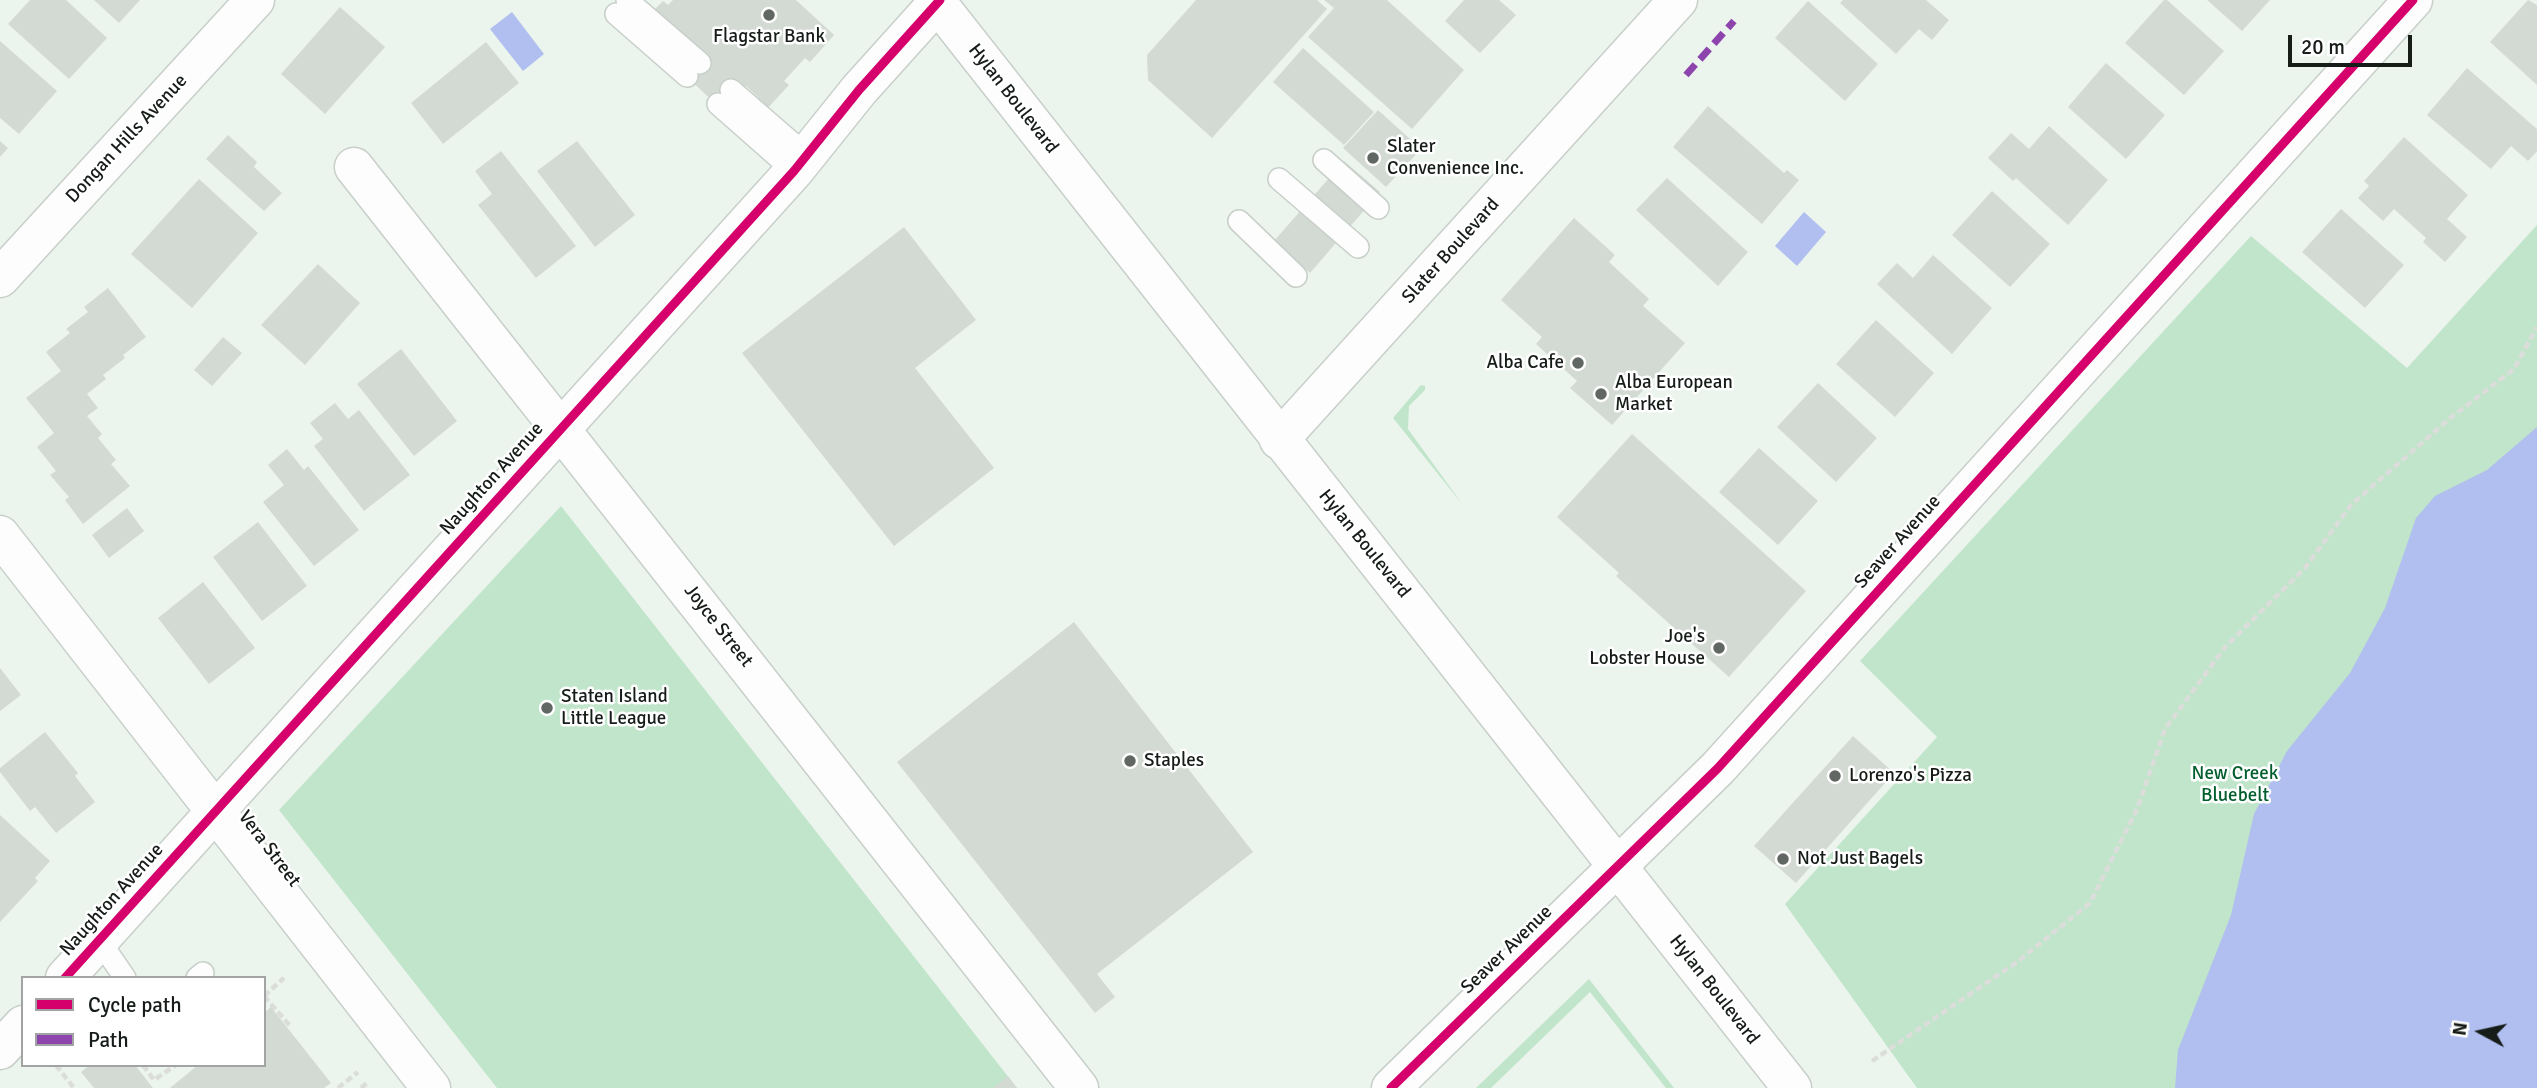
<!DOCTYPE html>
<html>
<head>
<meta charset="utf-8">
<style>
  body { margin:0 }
  #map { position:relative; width:2537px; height:1088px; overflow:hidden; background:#ebf4ed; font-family:Signika,sans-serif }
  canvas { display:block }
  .legend { position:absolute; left:21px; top:976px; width:245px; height:91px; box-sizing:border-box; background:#fff; border:2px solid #a2a4a3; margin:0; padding:9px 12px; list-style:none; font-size:21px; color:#161c18 }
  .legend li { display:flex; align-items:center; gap:14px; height:35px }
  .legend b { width:35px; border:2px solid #a2a4a3 }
  .north { position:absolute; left:2446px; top:997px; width:70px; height:70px; -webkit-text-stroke:5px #fff; paint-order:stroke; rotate:278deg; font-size:19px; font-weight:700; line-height:28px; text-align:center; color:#161c18 }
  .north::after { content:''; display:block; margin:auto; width:24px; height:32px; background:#161c18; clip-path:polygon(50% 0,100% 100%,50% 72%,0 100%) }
  .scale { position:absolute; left:2288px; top:35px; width:124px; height:32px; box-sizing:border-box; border:4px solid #161c18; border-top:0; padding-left:9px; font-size:21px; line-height:24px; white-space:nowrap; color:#161c18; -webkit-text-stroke:5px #fff; paint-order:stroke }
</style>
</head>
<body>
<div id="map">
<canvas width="2537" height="1088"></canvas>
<ul class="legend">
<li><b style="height:9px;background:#d6006c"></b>Cycle path</li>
<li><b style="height:9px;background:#8e44ad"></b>Path</li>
</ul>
<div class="north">N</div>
<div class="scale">20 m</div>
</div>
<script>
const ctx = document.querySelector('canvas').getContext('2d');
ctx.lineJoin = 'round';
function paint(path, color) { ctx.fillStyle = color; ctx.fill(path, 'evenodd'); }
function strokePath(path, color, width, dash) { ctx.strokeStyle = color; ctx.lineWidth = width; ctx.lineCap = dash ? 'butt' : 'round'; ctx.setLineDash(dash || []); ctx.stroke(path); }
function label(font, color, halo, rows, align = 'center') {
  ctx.font = font + ' Signika,sans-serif'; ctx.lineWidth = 5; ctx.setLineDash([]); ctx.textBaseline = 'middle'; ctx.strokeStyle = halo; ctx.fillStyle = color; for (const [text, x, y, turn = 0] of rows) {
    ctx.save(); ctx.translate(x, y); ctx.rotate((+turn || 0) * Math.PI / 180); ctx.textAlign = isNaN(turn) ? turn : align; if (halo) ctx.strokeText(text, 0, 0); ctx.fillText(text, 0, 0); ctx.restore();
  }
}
paint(new Path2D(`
  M2537 225V1088H1917L1785 904 1937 737 1860 661 2251 236 2407 368Z
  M1421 385 1425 386V390L1409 406 1408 429 1463 505 1393 418Z
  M561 506 1017 1088H497L279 810Z
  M1589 979 1674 1088H1666L1590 992 1491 1088H1476Z`), '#c1e5ca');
paint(new Path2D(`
  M512 12 544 54 523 71 490 29Z
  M1804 212 1826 232 1797 266 1775 246Z
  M2537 427V1088H2175L2178 1050 2231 915 2254 814 2287 751 2350 673 2385 608 2416 518 2435 496 2487 470Z`), '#b0bff0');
paint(new Path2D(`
  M30 0H66L107 38 69 79 8 24Z
  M94 0H140L119 23Z
  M673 0H796L834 35 810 62 805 58 784 81 789 85 765 111 755 102 759 98 746 86 717 105 687 77 653 11 663 1 668 5Z
  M1196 0H1317L1327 9 1212 138 1148 80 1147 55Z
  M1324 0H1387L1464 70 1412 129 1308 37 1334 8Z
  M1464 0H1499L1516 15 1480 53 1445 21Z
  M1843 0H1926L1949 20 1932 40 1919 29 1896 54 1840 3Z
  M2164 0H2167L2224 51 2184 95 2125 43Z
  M2207 0H2270L2242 31Z
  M2528 0 2537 5V85L2490 42Z
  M1808 1 1878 64 1845 101 1775 38Z
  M340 7 385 47 325 114 281 74Z
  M0 41 57 91 19 134 0 118Z
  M486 42 519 83 443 144 411 103Z
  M1303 48 1374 112 1344 145 1273 82Z
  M2106 63 2165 115 2126 159 2068 107Z
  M2467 68 2537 129V151L2528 161 2511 146 2491 169 2427 115Z
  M1708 106 1784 173 1787 170 1799 180 1762 224 1673 147Z
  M1378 110 1421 149 1386 187 1343 148Z
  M2049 126 2108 180 2068 225 2016 178 2013 181 1988 158 2011 133 2029 149Z
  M228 135 257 162 254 167 282 193 264 211 206 159Z
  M2404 137 2468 195 2447 219 2467 237 2445 262 2423 242 2426 238 2394 209 2383 221 2358 198 2369 186 2364 181Z
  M0 141 8 148 0 157Z
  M577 141 635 215 595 247 537 171Z
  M501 151 576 246 536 278 478 205 492 194 475 171Z
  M1344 161 1380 192 1310 273 1274 241Z
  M1667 178 1748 252 1718 286 1636 210Z
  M199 179 258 233 192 308 131 254Z
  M1992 191 2050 244 2010 287 1952 235Z
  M2341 209 2404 265 2365 308 2302 252Z
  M1574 218 1615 255 1609 262 1649 299 1643 306 1685 343 1612 425 1570 388 1577 381 1536 344 1542 337 1501 300Z
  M904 227 976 320 915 368 994 468 894 546 742 353Z
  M1933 255 1992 308 1952 354 1877 284 1897 263 1913 278Z
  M318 264 360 303 305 365 261 325Z
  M108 288 146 337 123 355 125 358 103 375 106 379 87 394 98 408 87 416 102 434 98 438 116 460 111 464 130 486 83 524 65 500 69 497 50 475 56 471 37 447 54 433 26 398 61 371 46 352 70 333 66 329 88 312 84 307Z
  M1876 320 1934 373 1895 417 1836 364Z
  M223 337 242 353 212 386 194 370Z
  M401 349 457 421 414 456 357 384Z
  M1818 383 1877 438 1836 482 1777 427Z
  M335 403 348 419 359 410 410 475 364 511 314 446 323 439 310 423Z
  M1632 434 1806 591 1729 677 1616 576 1619 573 1557 517Z
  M1759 448 1818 501 1778 545 1719 492Z
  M287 449 304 470 308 466 359 530 314 566 263 502 284 485 268 465Z
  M127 508 144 531 109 558 92 535Z
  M258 522 307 586 262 621 213 557Z
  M203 582 255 648 209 684 158 618Z
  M1074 622 1253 852 1097 974 1115 997 1095 1013 897 762Z
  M0 668 21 695 0 711Z
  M45 732 78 773 75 776 95 802 56 833 35 807 30 811 0 772V768Z
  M1853 736 1894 773 1796 883 1754 846Z
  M0 815 50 861 35 878 38 881 0 922Z
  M271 1007 331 1083 324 1088H170L198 1065H264V1013Z
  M90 1065H135L153 1088H94L81 1072Z
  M1008 1076 1017 1088H993Z`), '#d3dad4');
const lane = new Path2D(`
  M627 0 700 63
  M616 14 687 76
  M731 90 806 155
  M718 104 794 171
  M1324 160 1378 208
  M1279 179 1358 247
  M1239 221 1296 276
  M99 940 125 978
  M197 978 203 973`);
const street = new Path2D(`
  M354 167 1079 1088
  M0 278 255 0
  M1279 440 1678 0
  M0 535 431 1088
  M65 978 794 171 859 90 940 0
  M0 1050 23 1025
  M1391 1088 1718 768 2413 0`);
const primary = new Path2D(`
  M935 0 1792 1088`);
strokePath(lane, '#c8cfca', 24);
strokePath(street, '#c8cfca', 41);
strokePath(primary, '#c8cfca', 41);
strokePath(new Path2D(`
  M264 996 291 1027
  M264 996 284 978
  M1872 1061 2017 962 2090 903 2137 809 2165 729 2226 646 2305 568 2351 505 2449 419 2514 369 2537 327
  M56 1065 74 1088
  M143 1065 154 1080 176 1065
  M338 1088 358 1072
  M361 1088 367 1083`), '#dbdddb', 4.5, [7, 3.5]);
strokePath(lane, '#fcfdfc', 21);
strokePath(street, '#fcfdfc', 38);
strokePath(primary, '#fcfdfc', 38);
strokePath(new Path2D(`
  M1686 75 1734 21`), '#8e44ad', 7, [14, 7]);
strokePath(new Path2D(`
  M65 978 794 171 859 90 940 0
  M1391 1088 1718 768 2413 0`), '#d6006c', 9);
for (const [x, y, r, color] of [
  [769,15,7,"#616863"],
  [1373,158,7,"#616863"],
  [1578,363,7,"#616863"],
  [1601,394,7,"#616863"],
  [1719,648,7,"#616863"],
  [547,708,7,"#616863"],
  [1130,761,7,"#616863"],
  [1835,776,7,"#616863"],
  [1783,859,7,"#616863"]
]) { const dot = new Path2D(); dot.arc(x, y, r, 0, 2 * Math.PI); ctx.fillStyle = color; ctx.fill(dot); strokePath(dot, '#fff', 2.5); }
label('19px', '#161c18', '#fff', [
  ["Flagstar Bank",769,37,"center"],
  ["Slater",1387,147],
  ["Convenience Inc.",1387,169],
  ["Alba Cafe",1564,363,"right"],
  ["Alba European",1615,383],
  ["Market",1615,405],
  ["Joe's",1705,637,"right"],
  ["Lobster House",1705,659,"right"],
  ["Staten Island",561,697],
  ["Little League",561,719],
  ["Staples",1144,761],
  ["Lorenzo's Pizza",1849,776],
  ["Not Just Bagels",1797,859]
], 'left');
label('19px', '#161c18', '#fff', [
  ["Hylan Boulevard",1013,99,52],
  ["Dongan Hills Avenue",127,139,-47],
  ["Slater Boulevard",1451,251,-48],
  ["Naughton Avenue",492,479,-48],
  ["Seaver Avenue",1898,542,-48],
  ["Hylan Boulevard",1364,544,51],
  ["Joyce Street",718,626,52],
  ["Vera Street",269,849,53],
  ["Naughton Avenue",112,900,-48],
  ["Seaver Avenue",1507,950,-44],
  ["Hylan Boulevard",1714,990,52]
]);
label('19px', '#035e2e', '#fff', [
  ["New Creek",2235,774],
  ["Bluebelt",2235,796]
]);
</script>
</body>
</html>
